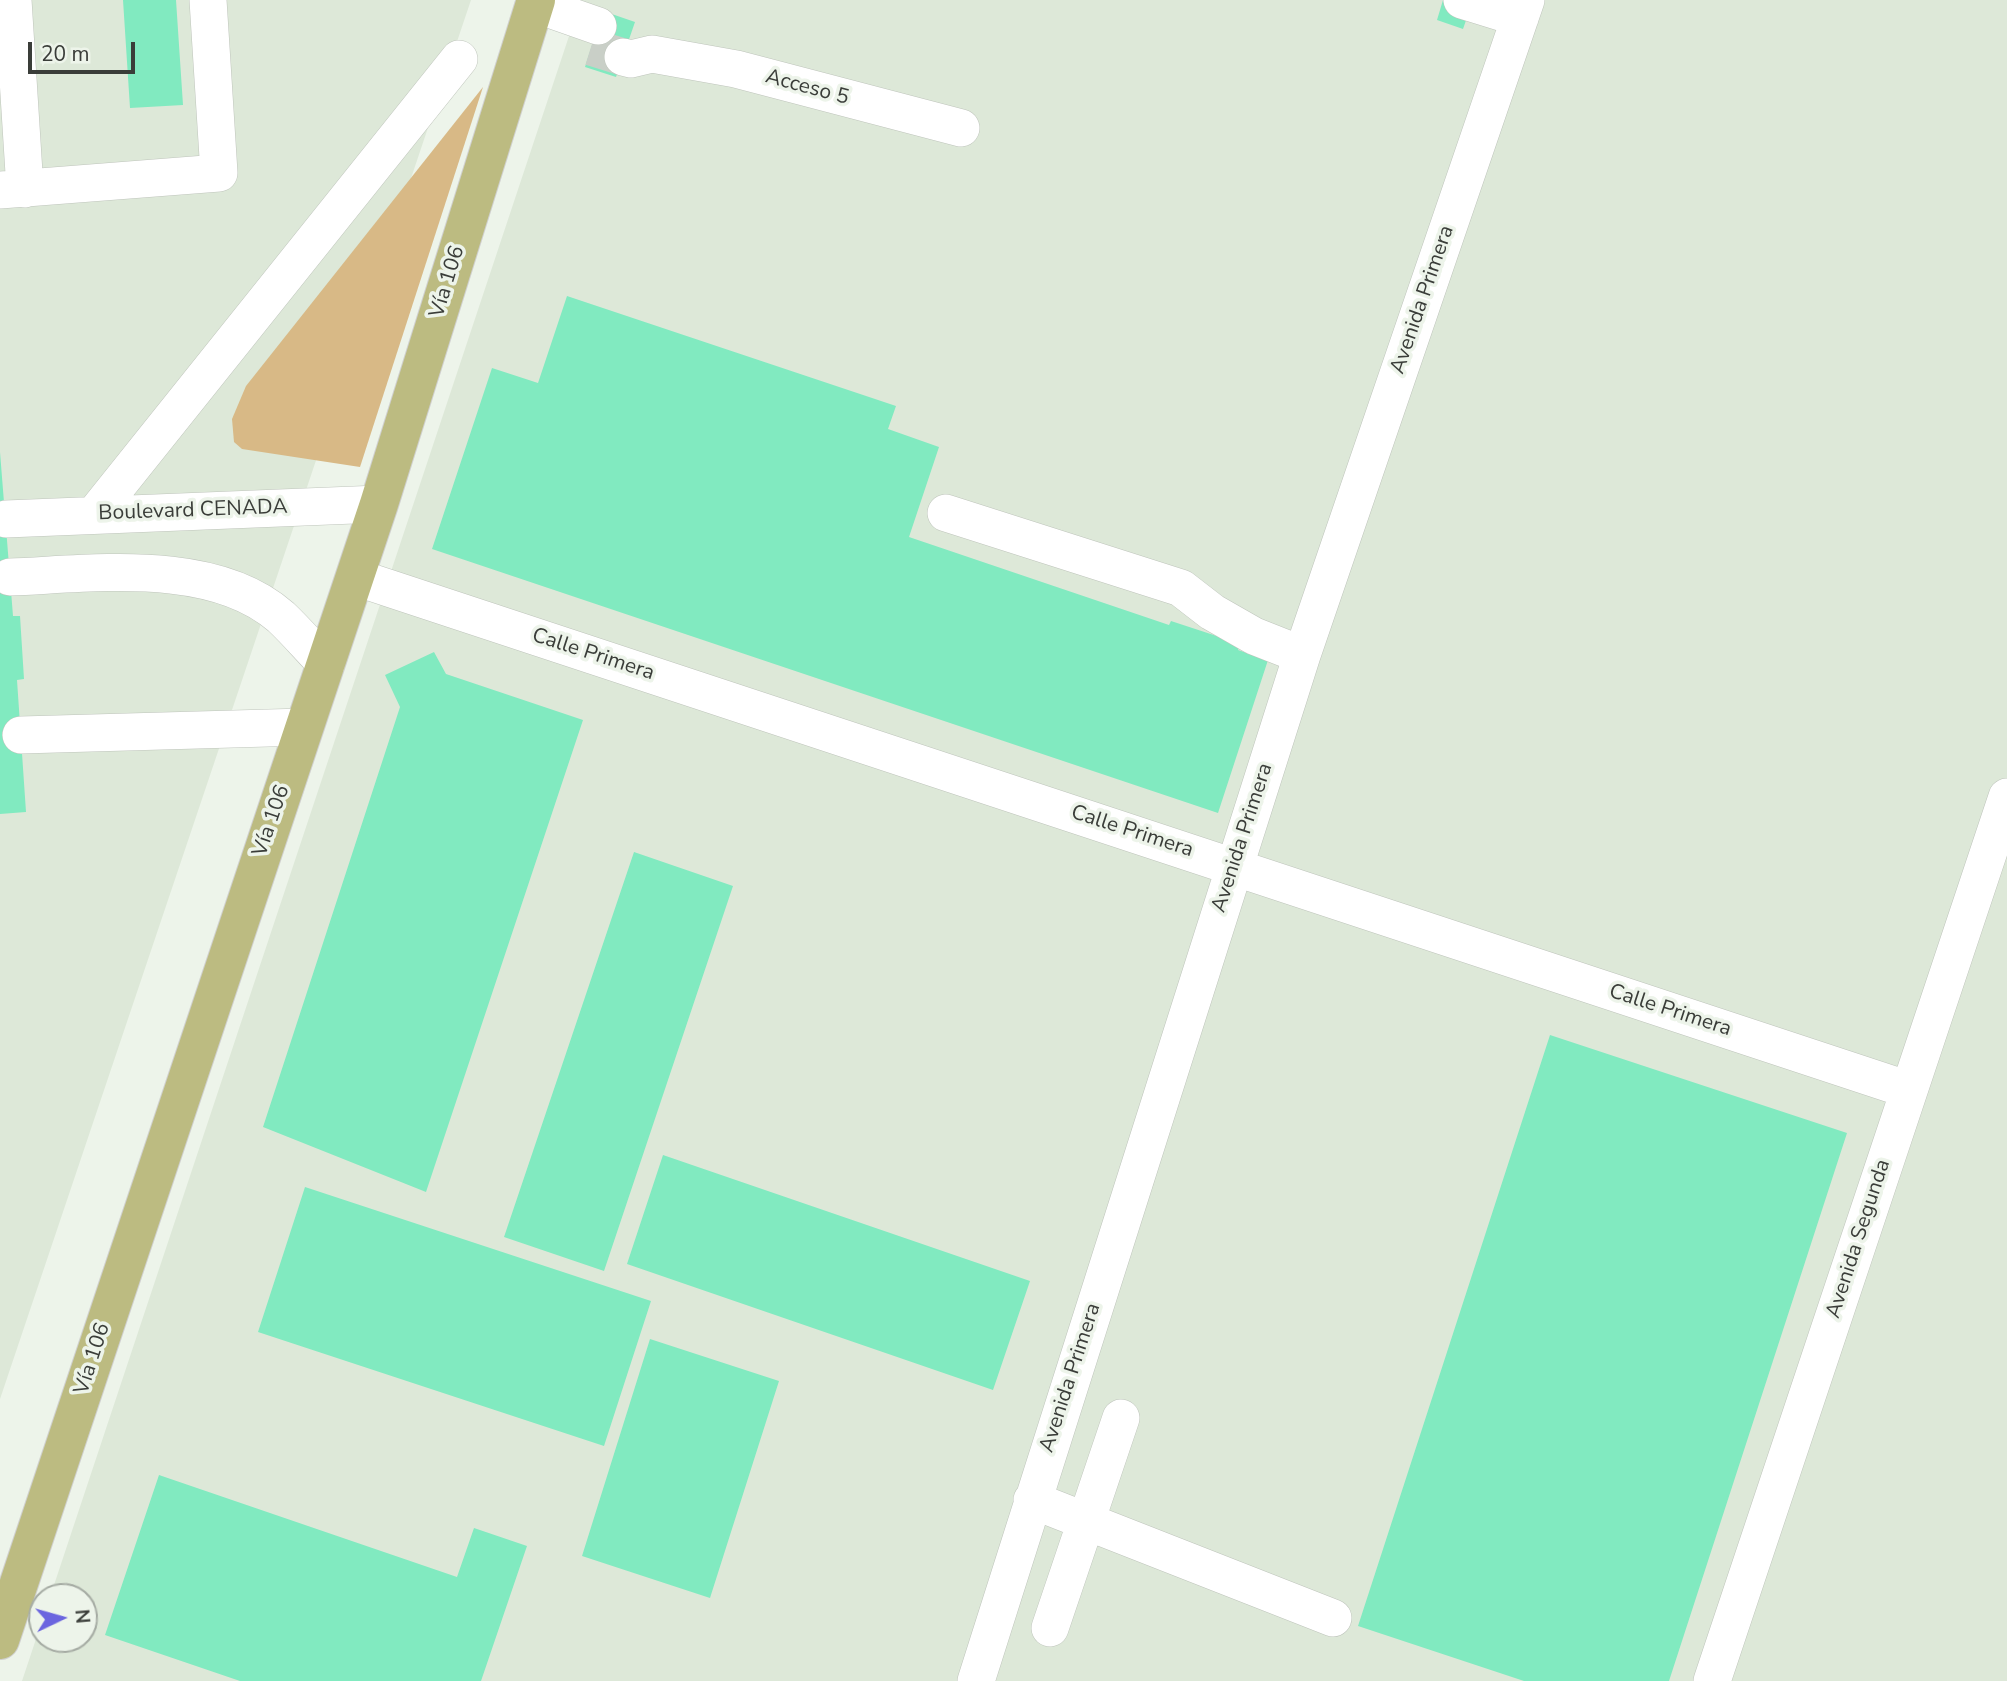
<!DOCTYPE html>
<html>
<head>
<meta charset="utf-8">
<style>
  body { margin:0 }
  #map { position:relative; width:2007px; height:1681px; overflow:hidden; background:#edf4ea; font-family:"Nunito Sans",sans-serif }
  canvas { display:block }
  .north { position:absolute; left:28px; top:1583px; width:70px; height:70px; box-sizing:border-box; background:#edf4ea; border:2px solid #a5aba3; border-radius:50%; rotate:85deg; font-size:19px; font-weight:700; line-height:28px; text-align:center; color:#3a3d39 }
  .north::after { content:''; display:block; margin:auto; width:24px; height:32px; background:#6b65df; clip-path:polygon(50% 0,100% 100%,50% 72%,0 100%) }
  .scale { position:absolute; left:28px; top:42px; width:107px; height:32px; box-sizing:border-box; border:4px solid #3a3d39; border-top:0; padding-left:9px; font-size:21px; line-height:24px; white-space:nowrap; color:#3a3d39; -webkit-text-stroke:5px #edf4ea; paint-order:stroke }
</style>
</head>
<body>
<div id="map">
<canvas width="2007" height="1681"></canvas>
<div class="north">N</div>
<div class="scale">20 m</div>
</div>
<script>
const ctx = document.querySelector('canvas').getContext('2d');
ctx.lineJoin = 'round';
function paint(path, color) { ctx.fillStyle = color; ctx.fill(path, 'evenodd'); }
function strokePath(path, color, width, dash) { ctx.strokeStyle = color; ctx.lineWidth = width; ctx.lineCap = dash ? 'butt' : 'round'; ctx.setLineDash(dash || []); ctx.stroke(path); }
function label(font, color, halo, rows, align = 'center') {
  ctx.font = font + ' "Nunito Sans",sans-serif'; ctx.lineWidth = 7; ctx.setLineDash([]); ctx.textBaseline = 'middle'; ctx.strokeStyle = halo; ctx.fillStyle = color; for (const [text, x, y, turn = 0] of rows) {
    ctx.save(); ctx.translate(x, y); ctx.rotate((+turn || 0) * Math.PI / 180); ctx.textAlign = isNaN(turn) ? turn : align; if (halo) ctx.strokeText(text, 0, 0); ctx.fillText(text, 0, 0); ctx.restore();
  }
}
paint(new Path2D(`
  M0 0H471L0 1399Z
  M581 0H2007V1681H22L42 1621V1639H84V1597H50Z`), '#dde8d8');
paint(new Path2D(`
  M483 87 360 467 242 449 234 442 232 419 246 386Z`), '#d8b986');
paint(new Path2D(`
  M123 0H176L183 105 130 108Z
  M1443 0H1473L1463 29 1437 20Z
  M603 11 635 22 616 77 585 67Z
  M567 296 896 406 888 429 939 447 909 537 1169 625 1171 621 1241 644 1238 650 1268 660 1218 813 432 549 492 368 538 383Z
  M0 452 13 616H20L24 679 17 680 26 812 0 814Z
  M434 652 446 674 583 720 426 1192 263 1127 400 707 385 675Z
  M634 852 733 886 604 1271 504 1237Z
  M1550 1035 1847 1133 1669 1681H1524L1358 1626Z
  M663 1155 1030 1281 993 1390 627 1264Z
  M305 1187 651 1301 604 1446 258 1332Z
  M650 1339 779 1381 710 1598 582 1556Z
  M159 1475 457 1577 474 1528 527 1546 481 1681H240L105 1635Z`), '#81eac0');
strokePath(new Path2D(`
  M591 47 623 57`), '#c9cfc7', 37, [37, 18]);
const minor = new Path2D(`
  M13 0 25 189
  M1462 0 1520 18
  M535 4 598 26
  M623 57 631 59 652 54 736 69 961 128
  M0 190 219 173 208 0
  M946 513 1181 588 1212 612 1254 636 1302 655
  M94 515 459 59
  M6 519 379 504
  M10 577C93 574 213 557 281 617 297 632 311 649 326 664
  M355 577 1909 1090
  M21 735 304 727
  M1032 1500 1333 1618
  M1050 1628 1121 1418
  M976 1681 1302 655 1526 0
  M1712 1681 2007 797`);
const major = new Path2D(`
  M0 1640 379 504 536 0`);
strokePath(minor, '#bfc5bc', 38);
strokePath(major, '#d0d0cf', 40);
strokePath(minor, '#fff', 37);
strokePath(major, '#bcbb81', 38);
label('21px', '#3a3d39', '#edf4ea', [
  ["Acceso 5",807,88,15],
  ["Vía 106",448,282,-73],
  ["Avenida Primera",1423,300,-71],
  ["Boulevard CENADA",193,511,-2],
  ["Calle Primera",593,655,18],
  ["Vía 106",272,821,-71],
  ["Calle Primera",1132,832,18],
  ["Avenida Primera",1243,838,-72],
  ["Calle Primera",1670,1011,18],
  ["Avenida Segunda",1859,1239,-72],
  ["Vía 106",93,1359,-72],
  ["Avenida Primera",1071,1378,-72]
]);
</script>
</body>
</html>
